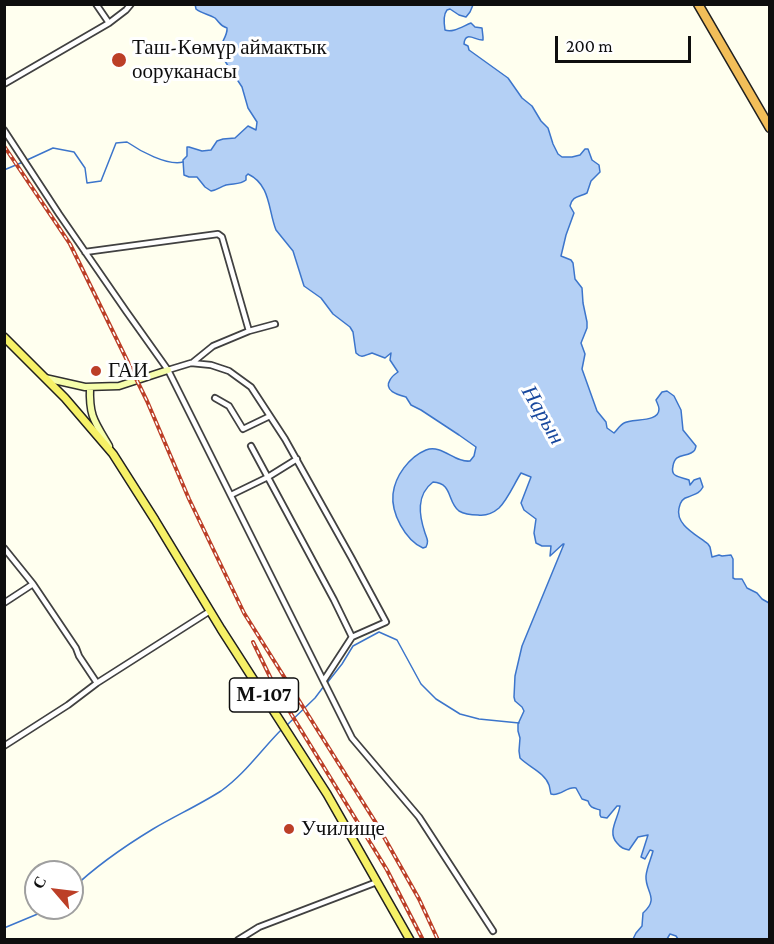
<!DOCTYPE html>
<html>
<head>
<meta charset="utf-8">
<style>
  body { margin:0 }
  #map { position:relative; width:774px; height:944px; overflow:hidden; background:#ffffef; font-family:"Crimson Pro",serif }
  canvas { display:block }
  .frame { position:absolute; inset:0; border:6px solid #0e0e0e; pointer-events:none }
  .north { position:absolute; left:24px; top:860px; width:60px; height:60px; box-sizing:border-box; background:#fff; border:2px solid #9f9f9f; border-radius:50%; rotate:298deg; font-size:16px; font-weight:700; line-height:24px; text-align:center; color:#0e0e0e }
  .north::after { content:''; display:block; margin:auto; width:21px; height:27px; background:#bc3f27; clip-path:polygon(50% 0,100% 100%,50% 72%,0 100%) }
  .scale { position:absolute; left:555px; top:36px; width:136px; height:27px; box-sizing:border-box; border:3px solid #0e0e0e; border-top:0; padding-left:8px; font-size:18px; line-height:21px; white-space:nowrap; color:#0e0e0e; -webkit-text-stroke:4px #fff; paint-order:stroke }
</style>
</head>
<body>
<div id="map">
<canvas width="774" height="944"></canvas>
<div class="frame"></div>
<div class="north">С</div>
<div class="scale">200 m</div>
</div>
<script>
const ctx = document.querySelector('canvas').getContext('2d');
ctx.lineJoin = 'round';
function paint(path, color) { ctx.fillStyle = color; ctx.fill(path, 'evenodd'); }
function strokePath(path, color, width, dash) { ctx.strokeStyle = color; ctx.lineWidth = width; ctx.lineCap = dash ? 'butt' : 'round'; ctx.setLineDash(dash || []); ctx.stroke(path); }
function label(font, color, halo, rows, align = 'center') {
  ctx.font = font + ' "Crimson Pro",serif'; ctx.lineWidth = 6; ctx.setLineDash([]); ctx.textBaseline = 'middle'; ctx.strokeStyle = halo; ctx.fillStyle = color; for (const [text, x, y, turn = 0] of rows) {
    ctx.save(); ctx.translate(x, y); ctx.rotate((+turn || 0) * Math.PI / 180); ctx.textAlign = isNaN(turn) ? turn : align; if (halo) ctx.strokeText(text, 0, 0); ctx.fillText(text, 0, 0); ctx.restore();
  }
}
const water = new Path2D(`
  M195 4 473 5 470 12 466 17 459 15 450 9 447 10C443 15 444 24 445 30 453 33 463 26 471 23L475 27 482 28 483 37V40C476 41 465 30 464 44L468 46 469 50 508 78 522 98 532 106 541 121 548 128 553 144 558 154 562 157H572L580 155 585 149H588L592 160 599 165 600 172 591 181 587 193C579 197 572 196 570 206L574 213 566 235 561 256 571 260 573 263 575 279 582 288 583 303 587 322V328L581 343 585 354 582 369 597 411 606 422 607 428 614 433C617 430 620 425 624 423 632 418 659 423 659 409 659 406 657 403 656 400L662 392 667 391 674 396 681 410 683 430 696 446C695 450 695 451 691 453 683 457 675 454 673 466 672 470 672 473 675 475 679 478 685 478 689 480L690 485 694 480 700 478 703 487C699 494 695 494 688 497 683 498 680 503 679 508 675 525 697 535 708 544L710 547 712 557 719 555 722 556 731 555 733 559V578L735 579H742L747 588 757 593 762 599 769 603V939H678L676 936 670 934 667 939H633L636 933 642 926 643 913C660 898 645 892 646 876 647 867 651 859 653 851L650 850 645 859 641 857 648 835 638 837 629 850C624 849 621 848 617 843 607 832 618 819 620 806H617L607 818 601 817 600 815V810C593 808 590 808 588 801L582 799 576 788C567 786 560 797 551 794 550 791 550 788 549 785 545 773 529 767 520 758L519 751 520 738 518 731V724L524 711 522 707 515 701 514 697 515 676 522 646 564 544H563L550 556 551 546H542L536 543 534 533 536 519 524 510 521 503 531 477 521 473C514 484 508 499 499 508 492 514 486 516 478 515 472 515 464 514 459 511 447 502 453 483 433 482 416 495 419 515 425 533 427 539 429 541 426 547L423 548C405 540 391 513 393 494 395 476 409 457 426 450 442 444 455 463 470 461L474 456 476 447 459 435 421 410 411 405 406 397C399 395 383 391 390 380 392 376 395 374 398 372L390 360 391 353 385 358 372 353C365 355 362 359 356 353L353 332 350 327 333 314 321 298 304 286 293 251 276 230C268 210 271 185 248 174L246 176V180C240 185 233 183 226 185 220 187 217 190 211 191L205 187 197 177H189L184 175 183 160 187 156V147H189L202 151 211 150 217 141 223 139 235 138 248 126 256 130 257 122 248 108 242 87 219 52C220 43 228 36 227 28 220 26 220 23 215 18 209 14 202 14 196 9Z`);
paint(water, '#b4d0f5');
strokePath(water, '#3c75cb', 1.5);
strokePath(new Path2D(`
  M27 160 53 148 74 152 85 168 87 183 101 181 116 143 127 142C140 151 167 166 183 162
  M4 170 23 162
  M327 683 342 664 353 646 379 632 397 640 421 684 436 699 460 714 479 719 519 723
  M286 726 315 698 324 686
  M72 889C96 866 125 846 153 829 175 816 199 805 221 791 245 774 261 750 282 729
  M4 928 52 908`), '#3c75cb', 1.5);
const street = new Path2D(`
  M96 4 109 23
  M4 84 109 23 126 10 131 4
  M4 130 59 214 126 311 168 370 352 738 419 817 493 931
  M85 252 218 234 222 237 249 331
  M192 363 213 346 249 331 275 324
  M168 370 191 363 211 365 229 371 251 387 285 439 351 557 386 622 352 637
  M215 398 229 406 243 429 270 416
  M251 446 334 600 352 637 324 680
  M231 495 268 477 297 459
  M4 548 33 584 76 648 79 656 97 683
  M4 603 33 584
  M4 746 68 705 97 683 210 611
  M238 940 259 927 377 882`);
const secondary = new Path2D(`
  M45 378 85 387 119 386 168 370
  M90 387C89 416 94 421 109 446`);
const primary = new Path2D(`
  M4 337 65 398 113 454 155 520 221 629 327 794 410 940`);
const highway = new Path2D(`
  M698 4 770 128`);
strokePath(street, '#414141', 8);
strokePath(secondary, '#303030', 9);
strokePath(primary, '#1f1f1f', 10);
strokePath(highway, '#1f1f1f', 11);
strokePath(street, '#fff', 4.5);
strokePath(secondary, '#f6feab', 6);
strokePath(primary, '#f6f167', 7);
strokePath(highway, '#f2be59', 8);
const rail = new Path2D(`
  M4 146 70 244 147 401 189 499 244 613 376 823 419 899 438 940
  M253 642 277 691 387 870 423 940`);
strokePath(rail, '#bc3f27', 4);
strokePath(rail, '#fff', 1.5, [4.5]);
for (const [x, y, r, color] of [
  [119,60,8,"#bc3f27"],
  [96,371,6,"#bc3f27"],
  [289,829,6,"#bc3f27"]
]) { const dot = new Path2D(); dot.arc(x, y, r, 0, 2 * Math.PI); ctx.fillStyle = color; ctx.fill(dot); strokePath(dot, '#fff', 2); }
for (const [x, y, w] of [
  [264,695,69]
]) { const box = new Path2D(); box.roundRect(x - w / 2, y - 17, w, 34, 4.5); ctx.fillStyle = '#fff'; ctx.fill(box); strokePath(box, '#0e0e0e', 1.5); }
label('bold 20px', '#0e0e0e', null, [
  ["М-107",264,695]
]);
label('21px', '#0e0e0e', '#fff', [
  ["Таш-Көмүр аймактык",132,48],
  ["ооруканасы",132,72],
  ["ГАИ",108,371],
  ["Училище",301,829]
], 'left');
label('italic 22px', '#18489e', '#fff', [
  ["Нарын",543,415,60]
]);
</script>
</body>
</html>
